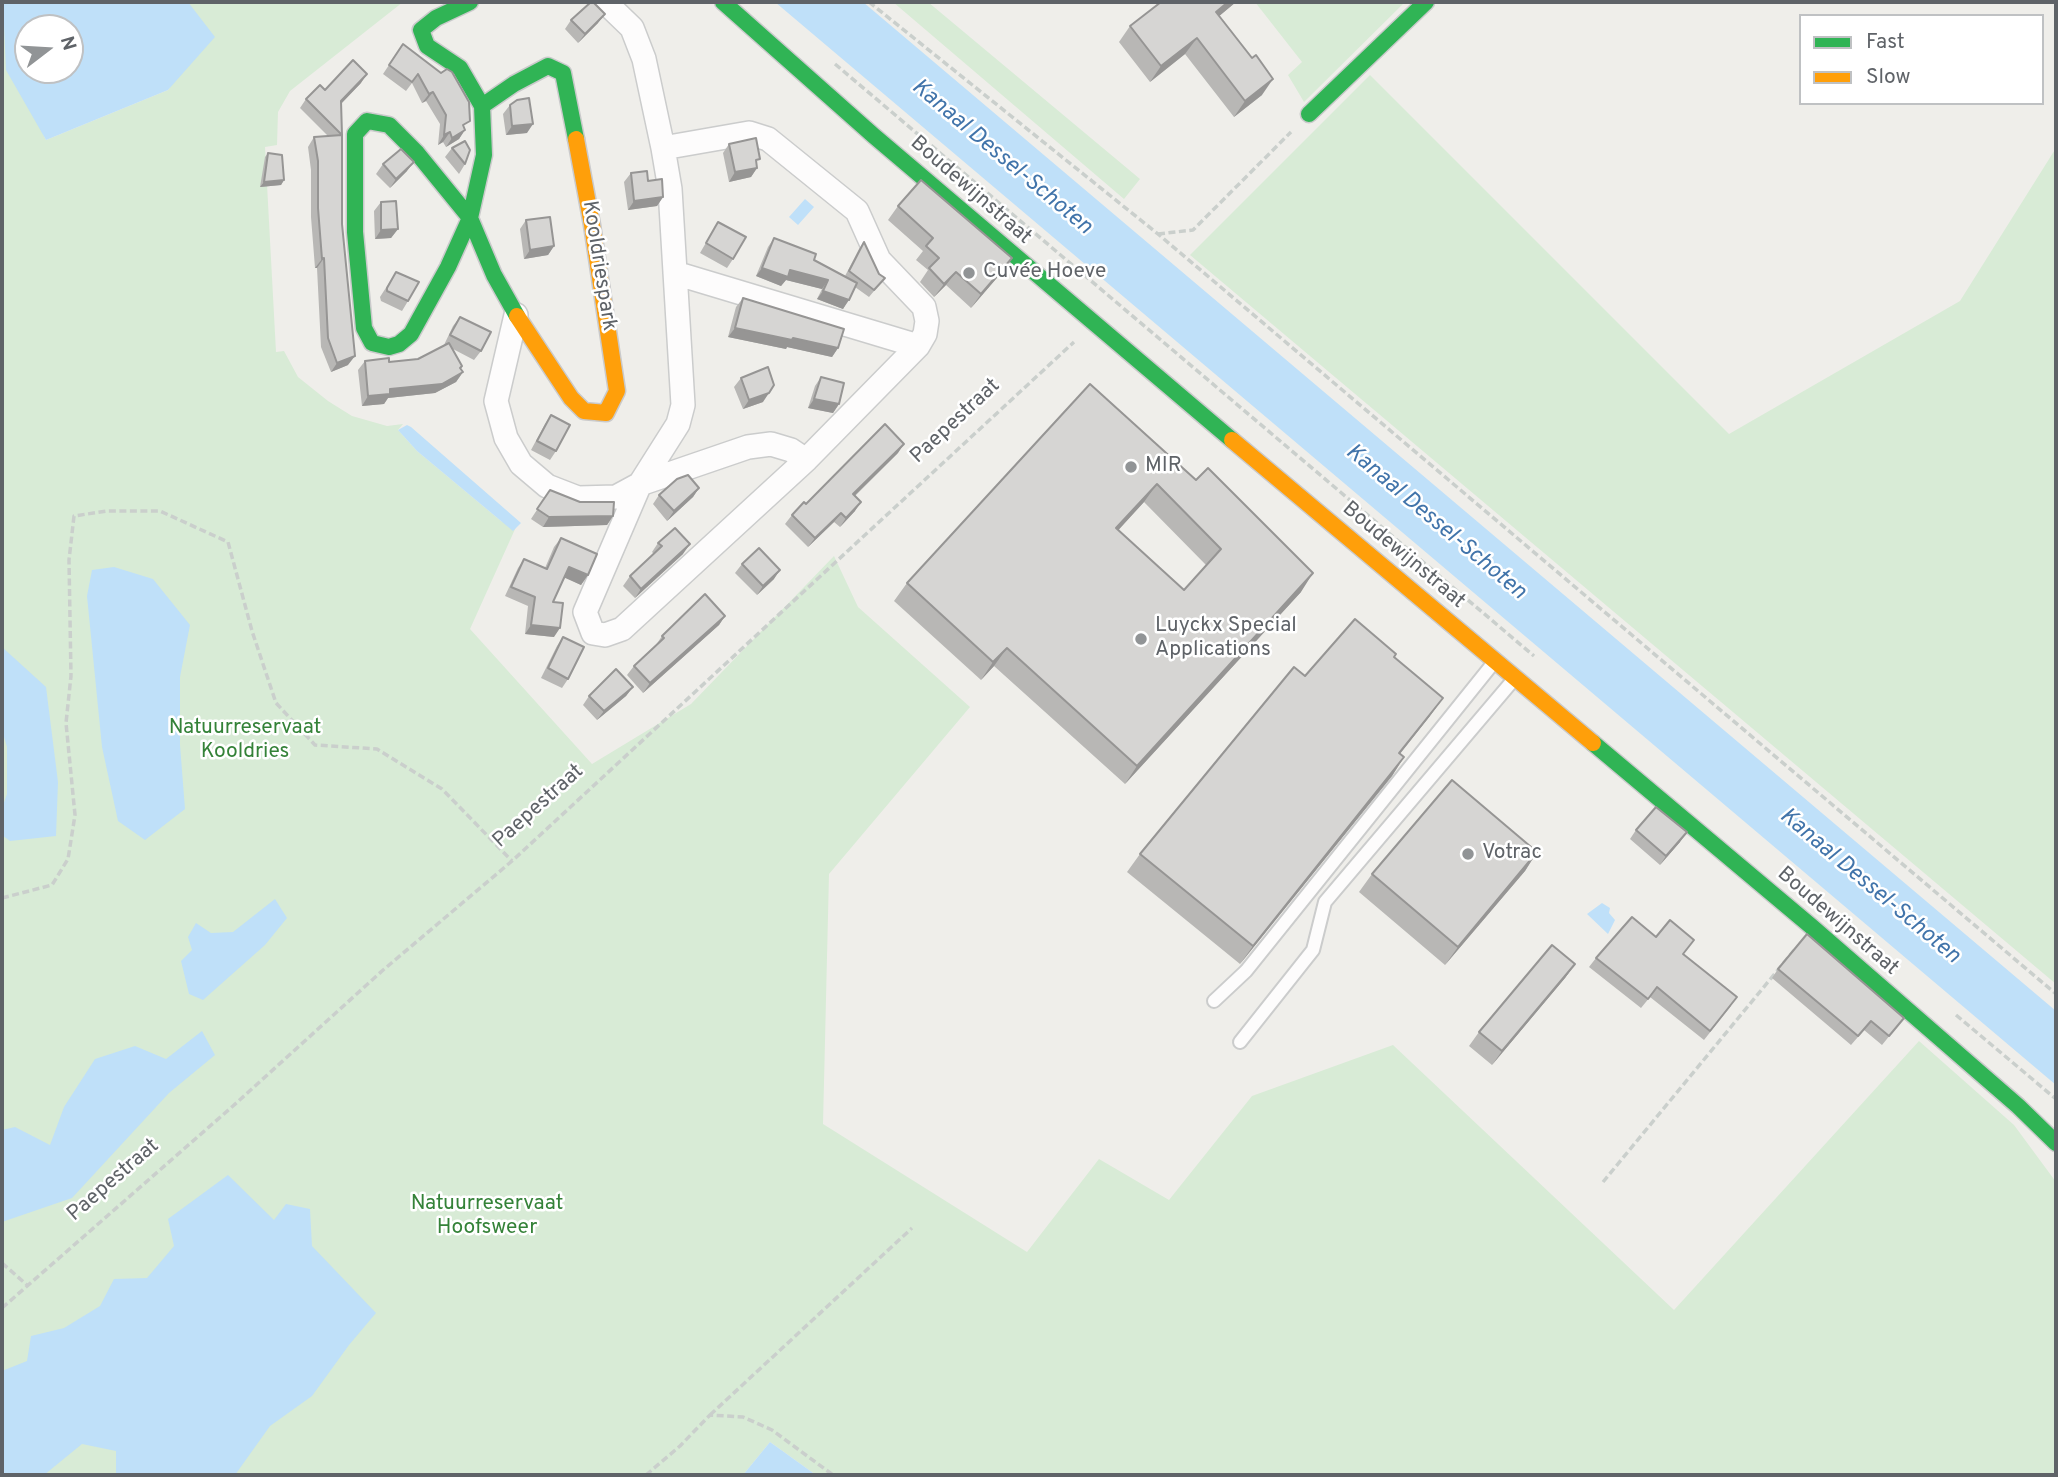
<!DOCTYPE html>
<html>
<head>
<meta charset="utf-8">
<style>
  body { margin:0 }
  #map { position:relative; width:2058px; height:1477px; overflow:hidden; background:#efeeea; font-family:Overpass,sans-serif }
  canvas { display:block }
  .frame { position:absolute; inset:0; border:4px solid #5f6368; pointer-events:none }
  .legend { position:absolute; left:1799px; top:14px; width:245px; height:91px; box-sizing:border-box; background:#fff; border:2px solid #bfc1c3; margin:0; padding:9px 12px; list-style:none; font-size:21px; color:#5f6368 }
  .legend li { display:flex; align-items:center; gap:14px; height:35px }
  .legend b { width:35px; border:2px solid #bfc1c3 }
  .north { position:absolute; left:14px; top:14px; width:70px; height:70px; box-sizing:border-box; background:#fff; border:2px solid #bfc1c3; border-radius:50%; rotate:73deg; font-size:19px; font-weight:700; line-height:28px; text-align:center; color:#5f6368 }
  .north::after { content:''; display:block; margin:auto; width:24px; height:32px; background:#919496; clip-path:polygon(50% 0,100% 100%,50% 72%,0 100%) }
</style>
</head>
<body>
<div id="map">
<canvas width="2058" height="1477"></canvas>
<div class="frame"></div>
<ul class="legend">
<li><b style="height:9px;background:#30b455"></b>Fast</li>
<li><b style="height:9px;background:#ff9f0a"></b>Slow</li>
</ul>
<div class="north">N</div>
</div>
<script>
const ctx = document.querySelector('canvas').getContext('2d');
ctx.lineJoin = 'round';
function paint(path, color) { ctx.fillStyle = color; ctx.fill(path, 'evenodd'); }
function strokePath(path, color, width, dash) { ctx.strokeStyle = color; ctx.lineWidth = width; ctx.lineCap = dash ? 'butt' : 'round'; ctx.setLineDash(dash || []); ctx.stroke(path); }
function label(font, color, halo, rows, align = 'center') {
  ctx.font = font + ' Overpass,sans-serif'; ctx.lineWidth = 5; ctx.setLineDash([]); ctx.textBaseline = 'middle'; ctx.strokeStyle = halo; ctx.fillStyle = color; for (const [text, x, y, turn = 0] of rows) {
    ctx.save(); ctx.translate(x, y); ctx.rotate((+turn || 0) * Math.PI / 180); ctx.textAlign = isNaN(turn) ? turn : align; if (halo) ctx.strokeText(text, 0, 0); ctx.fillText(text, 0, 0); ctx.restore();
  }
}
paint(new Path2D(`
  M2 2H403L290 91 278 112 277 145 265 147 276 352 284 351 298 377 328 401 352 416 387 426 403 424 398 430 417 451 501 521 516 527 470 629 592 764 691 704 834 556 858 607 970 707 829 874 823 1124 1027 1252 1099 1159 1169 1200 1252 1096 1393 1045 1674 1310 1919 1041 2014 1125 2056 1182V1475H816L770 1442 743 1475H2ZM28 28H70V70H28ZM172 84 168 90 46 140 43 134Z
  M893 2H928L1140 179 1124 199Z
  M1255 2H1405L1304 102 1288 75 1302 62Z
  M1370 75 1729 434 1960 301 2056 148V984L1190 255Z`), '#d8ebd6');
paint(new Path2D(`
  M3 2H188L215 37 168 90 46 140 6 70ZM70 28V70H28V28Z
  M775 2H863L2056 1011V1085Z
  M805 199 814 207 798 225 789 217Z
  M407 425 411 427 521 523 513 531 417 451 398 430Z
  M114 567 153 579 190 625 180 677V745L185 809 145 840 118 821 102 747 87 596 92 570Z
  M2 647 46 687 58 782 56 836 10 841 2 835V808L7 794V747L2 730Z
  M275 899 287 918 265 945 203 1000 189 994 181 961 192 950 188 937 196 923 211 933 233 932Z
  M1602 903 1610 908 1609 913 1615 920 1608 934 1587 914Z
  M202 1031 215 1055 169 1093 72 1198 2 1222V1130L15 1127 50 1145 64 1107 95 1059 135 1046 166 1059Z
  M228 1175 274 1220 286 1204 310 1209 312 1246 376 1313 349 1345 312 1396 270 1426 235 1475H116V1451L82 1444 44 1475H2V1371L27 1361 31 1336 64 1328 100 1306 114 1279 147 1278 174 1246 168 1219Z
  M770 1442 816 1475H743Z`), '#bfe0f9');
const lane = new Path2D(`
  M1214 1001 1246 971 1495 661
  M1240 1042 1313 950 1325 902 1515 678`);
const street = new Path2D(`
  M605 2 632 28 644 59 663 148 749 133 768 139 857 211 879 260 924 307 927 321 925 334 918 346 806 460 622 629 605 635 593 633 585 612 640 484 678 424 683 405 670 189 663 148
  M675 273 918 346
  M516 315 496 401 506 438 521 464 547 486 578 498 616 497 640 484 748 447 771 444 791 450 806 460`);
const fast = new Path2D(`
  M470 2 436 18 421 30 427 46 460 68 482 106 484 155 470 218 448 267 411 334 399 344 389 347 372 343 364 328 355 232V134L367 121 389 125 417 153 470 218 494 275 517 316
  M723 2 874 136 1232 440
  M482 106 514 84 548 66 563 73 576 139
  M1309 114 1426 2
  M1593 743 1812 927 2018 1106 2056 1143`);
const slow = new Path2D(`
  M517 316 571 398 584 411 606 413 617 391 592 225 576 139
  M1232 440 1593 743`);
strokePath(lane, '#cbcccc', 16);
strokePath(street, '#cbcccc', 26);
strokePath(fast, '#cacacb', 19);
strokePath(slow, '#cacacb', 19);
strokePath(new Path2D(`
  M869 2 1158 234 2056 994
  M835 64 1534 656
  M1158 234 1193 230 1291 132
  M2 898 52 885 68 859 75 815 66 723 71 676 69 560 74 516 107 511H160L228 542 252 631 276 703 315 745 377 749 442 789 512 861
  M1956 1015 2056 1099
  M1603 1182 1796 948
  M2 1263 27 1285
  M2 1308 233 1106 382 971 512 861 1074 342
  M710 1415 912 1228
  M646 1475 680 1446 710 1415 743 1417 772 1430 833 1475`), '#cacfcc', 3.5, [7, 3.5]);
strokePath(lane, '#fdfcfc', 12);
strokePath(street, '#fdfcfc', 23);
strokePath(fast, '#30b455', 16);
strokePath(slow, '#ff9f0a', 16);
paint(new Path2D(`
  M1161 2H1236L1219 16 1262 95 1234 117 1185 54 1150 82 1119 42 1130 26Z
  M571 20 598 23 578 43 565 29Z
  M403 44 465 129 459 139 446 147 443 142 438 145 440 124 426 101 422 103 412 83 406 91 383 74Z
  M361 83 341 104 342 135V224L348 365 331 372 321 347 317 268H315L311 217V170L308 147 314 137 328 136 300 108 306 99Z
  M510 105 527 133 506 135 503 114Z
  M729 144 757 168 751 177 729 182 723 153Z
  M452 148 465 164 459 174 445 157Z
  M268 153 284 180 281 185 260 187 265 157Z
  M383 164 407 171 390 188 376 174Z
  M631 173 648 181 663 197 657 206 628 210 624 182Z
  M381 202 398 229 391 238 375 239 374 211Z
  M898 206 1012 258 1002 272 971 308 946 285 934 297 920 282 928 270 916 260 923 251 888 220Z
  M526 220 554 246 548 255 524 259 520 229Z
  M718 222 733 259 727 268 700 253Z
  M774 238 845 276 859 249 864 242 879 274 885 278 869 297 855 287 843 309 817 299 822 289 786 280 781 286 756 276 768 247Z
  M396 272 408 301 402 311 381 301 380 297Z
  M743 298 838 348 832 357 787 347 786 349 728 337 736 307Z
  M460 317 481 351 474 360 453 349 462 366 461 369 463 372 456 382 435 393 388 398 384 404 362 406 358 370 365 361 389 362 418 359 445 345H444L453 326Z
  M821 377 839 404 833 413 808 408 815 386Z
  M741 378 763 402 743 409 734 387Z
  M1090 384 1301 592 1125 784 994 666 981 680 894 601 907 583ZM1144 502 1206 565 1184 590 1118 530Z
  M551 415 556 451 550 460 531 450 545 424Z
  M898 453 855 496V511L840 527 834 522 808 547 785 524 792 515 806 504Z
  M699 488 693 497 667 521 653 504 659 495Z
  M550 490 613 516 607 525 543 527 531 519Z
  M561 538 588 575 581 585 565 577 553 602 554 637 525 634 528 606 505 596 518 568 524 559 545 568 554 547Z
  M658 543 683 554 635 598 623 586 630 576 654 554 652 552Z
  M742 564 774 579 757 595 735 573Z
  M725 616 719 625 643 693 627 675 634 666 656 645 662 636Z
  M563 637 568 679 562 688 541 678 557 646Z
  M1394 657 1430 716 1400 754 1404 757 1392 776 1240 964 1127 872 1140 854 1305 676Z
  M633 687 626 696 597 720 583 705 589 696Z
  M1636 830 1680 842 1660 865 1630 839Z
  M1537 852 1525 871 1445 965 1359 892 1372 874Z
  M1656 937 1684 954 1731 1006 1704 1040 1650 997 1641 1008 1589 967 1596 958Z
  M1575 964 1565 978 1492 1065 1469 1046 1479 1032Z
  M1778 969 1904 1018 1882 1045 1864 1030 1851 1045 1772 978Z`), '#b8b7b5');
paint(new Path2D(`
  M1228 2H1236L1205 28 1216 12Z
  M605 14 598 23 578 43 585 34Z
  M1197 38 1185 54 1150 82 1161 66Z
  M367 74 361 83 334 111 341 101Z
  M1273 79 1262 95 1234 117 1245 101Z
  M433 92 426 101 422 103 429 94Z
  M533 124 527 133 506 135 512 126Z
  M465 130 459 139 446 147 452 138Z
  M450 132 443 142 438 145 444 135Z
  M414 162 407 171 390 188 396 179Z
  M757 168 751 177 729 182 735 172Z
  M284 180 281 185 260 187 264 182Z
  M663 197 657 206 628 210 634 201Z
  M398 229 391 238 375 239 381 230Z
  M554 246 548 255 524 259 530 250Z
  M324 258 317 268H315L322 259Z
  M1012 258 1002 272 971 308 981 294Z
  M762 268 790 270 828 280 822 289 786 280 781 286 756 276Z
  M956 272 946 285 934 297 944 284Z
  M823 291 849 300 843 309 817 299Z
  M735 328 793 338 838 348 832 357 787 347 786 349 728 337Z
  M355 356 348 365 331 372 337 363Z
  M463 372 456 382 435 393 388 398 384 404 362 406 368 396 390 389Z
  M769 393 763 402 743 409 749 400Z
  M814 399 839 404 833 413 808 408Z
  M904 444 898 453 847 503 853 494Z
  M1157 484 1144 502 1103 547 1116 528Z
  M699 488 693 497 667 521 674 511Z
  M861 502 855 511 840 527 846 518Z
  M841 513 834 522 808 547 815 538Z
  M613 516 607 525 543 527 549 517Z
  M690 544 683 554 635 598 641 589Z
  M569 567 588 575 581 585 563 577Z
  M780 570 774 579 757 595 763 586Z
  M1313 573 1301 592 1125 784 1137 766Z
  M725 616 719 625 643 693 650 683Z
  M531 625 560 628 554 637 525 634Z
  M1007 648 994 666 981 680 993 662Z
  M633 687 626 696 597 720 604 711Z
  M1443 698 1430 716 1386 771 1399 753Z
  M1404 757 1392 776 1240 964 1253 946Z
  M1687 832 1680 842 1660 865 1666 856Z
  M1537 852 1525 871 1445 965 1458 947Z
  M1575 964 1565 978 1492 1065 1502 1051Z`), '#969594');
const building = new Path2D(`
  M591 2H593L605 14 585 34 571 20Z
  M1161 2H1228L1216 12 1252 58 1256 55 1273 79 1245 101 1197 38 1161 66 1130 26Z
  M403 44 441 73 447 69 452 72 469 102 470 121 463 125 465 130 452 138 450 132 444 135 446 115 433 92 429 94 418 74 412 82 389 65Z
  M353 60 367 74 341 101 342 135 306 99 320 85 325 90Z
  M529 98 533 124 512 126 510 105 517 100Z
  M342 135V224L355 356 337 363 328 338 324 258 322 259 318 208V161L314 137Z
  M756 138 760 159 756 160 757 168 735 172 729 144Z
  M465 141 470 150 465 164 452 148Z
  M401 149 414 162 396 179 383 164Z
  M268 153 282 155 284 180 264 182Z
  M647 171 648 181 662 179 663 197 634 201 631 173Z
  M921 180 1012 258 981 294 956 272 944 284 929 268 939 258 926 246 933 238 898 206Z
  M396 201 398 229 381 230V202Z
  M550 217 554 246 530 250 526 220Z
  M718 222 746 237 733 259 706 243Z
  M774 238 816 254 814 260 857 283 849 300 823 291 828 280 790 270 788 277 762 268Z
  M864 242 879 274 885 278 874 290 849 271Z
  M396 272 419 282 408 301 387 291V288Z
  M743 298 844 329 838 348 793 338 792 340 735 328Z
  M460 317 491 332 481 351 450 335Z
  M449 343 462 366 460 368 463 372 442 384 390 389V394L368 396 365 361 389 358V362L418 359Z
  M768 367 774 385 769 393 749 400 741 378Z
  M821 377 844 383 839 404 814 399Z
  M1090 384 1196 480 1208 468 1313 573 1137 766 1007 648 993 662 907 583ZM1157 484 1221 549 1184 590 1116 528Z
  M551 415 570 425 556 451 537 441Z
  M885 424 904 444 853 494 861 502 846 518 841 513 815 538 792 515 804 502 806 504Z
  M688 475 699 488 674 511 659 495 677 479Z
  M550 490 580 502H614L613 516 549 517 537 509Z
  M675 528 690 544 641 589 630 576 662 546 658 543Z
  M561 538 597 554 588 575 569 567 553 602 563 603 560 628 531 625 535 597 511 587 524 559 547 569Z
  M759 548 780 570 763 586 742 564Z
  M705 594 725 616 650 683 634 666 664 638 662 636Z
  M1355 619 1396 654 1394 657 1443 698 1399 753 1404 757 1253 946 1140 854 1294 667 1305 676Z
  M563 637 584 647 568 679 548 668Z
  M616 669 633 687 604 711 589 696Z
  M1452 780 1537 852 1458 947 1372 874Z
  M1656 807 1687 832 1666 856 1636 830Z
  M1632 917 1656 937 1670 920 1694 940 1683 954 1737 997 1710 1031 1657 987 1648 999 1596 958Z
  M1807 934 1904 1018 1889 1036 1871 1021 1858 1036 1778 969Z
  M1552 945 1575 964 1502 1051 1479 1032Z`);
paint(building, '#d6d5d3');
strokePath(building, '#969594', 2);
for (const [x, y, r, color] of [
  [969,273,7,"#919496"],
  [1131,467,7,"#919496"],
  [1141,639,7,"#919496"],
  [1468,854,7,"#919496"]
]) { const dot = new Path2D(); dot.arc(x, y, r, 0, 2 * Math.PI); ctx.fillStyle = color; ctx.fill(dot); strokePath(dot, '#fff', 2.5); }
label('21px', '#5f6368', '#fff', [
  ["Boudewijnstraat",970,191,41],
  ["Kooldriespark",598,266,81],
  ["Paepestraat",956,422,-43],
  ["Boudewijnstraat",1403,556,40],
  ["Paepestraat",539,807,-42],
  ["Boudewijnstraat",1837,922,41],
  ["Paepestraat",114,1181,-41]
]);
label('21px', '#5f6368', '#fff', [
  ["Cuvée Hoeve",983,273],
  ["MIR",1145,467],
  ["Luyckx Special",1155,627],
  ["Applications",1155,651],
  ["Votrac",1482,854]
], 'left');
label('21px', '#348238', '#fff', [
  ["Natuurreservaat",245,729],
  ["Kooldries",245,753],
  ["Natuurreservaat",487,1205],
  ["Hoofsweer",487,1229]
]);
label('italic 23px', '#4174aa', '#fff', [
  ["Kanaal Dessel-Schoten",1001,158,40],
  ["Kanaal Dessel-Schoten",1435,523,40],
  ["Kanaal Dessel-Schoten",1869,887,40]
]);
</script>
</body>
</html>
